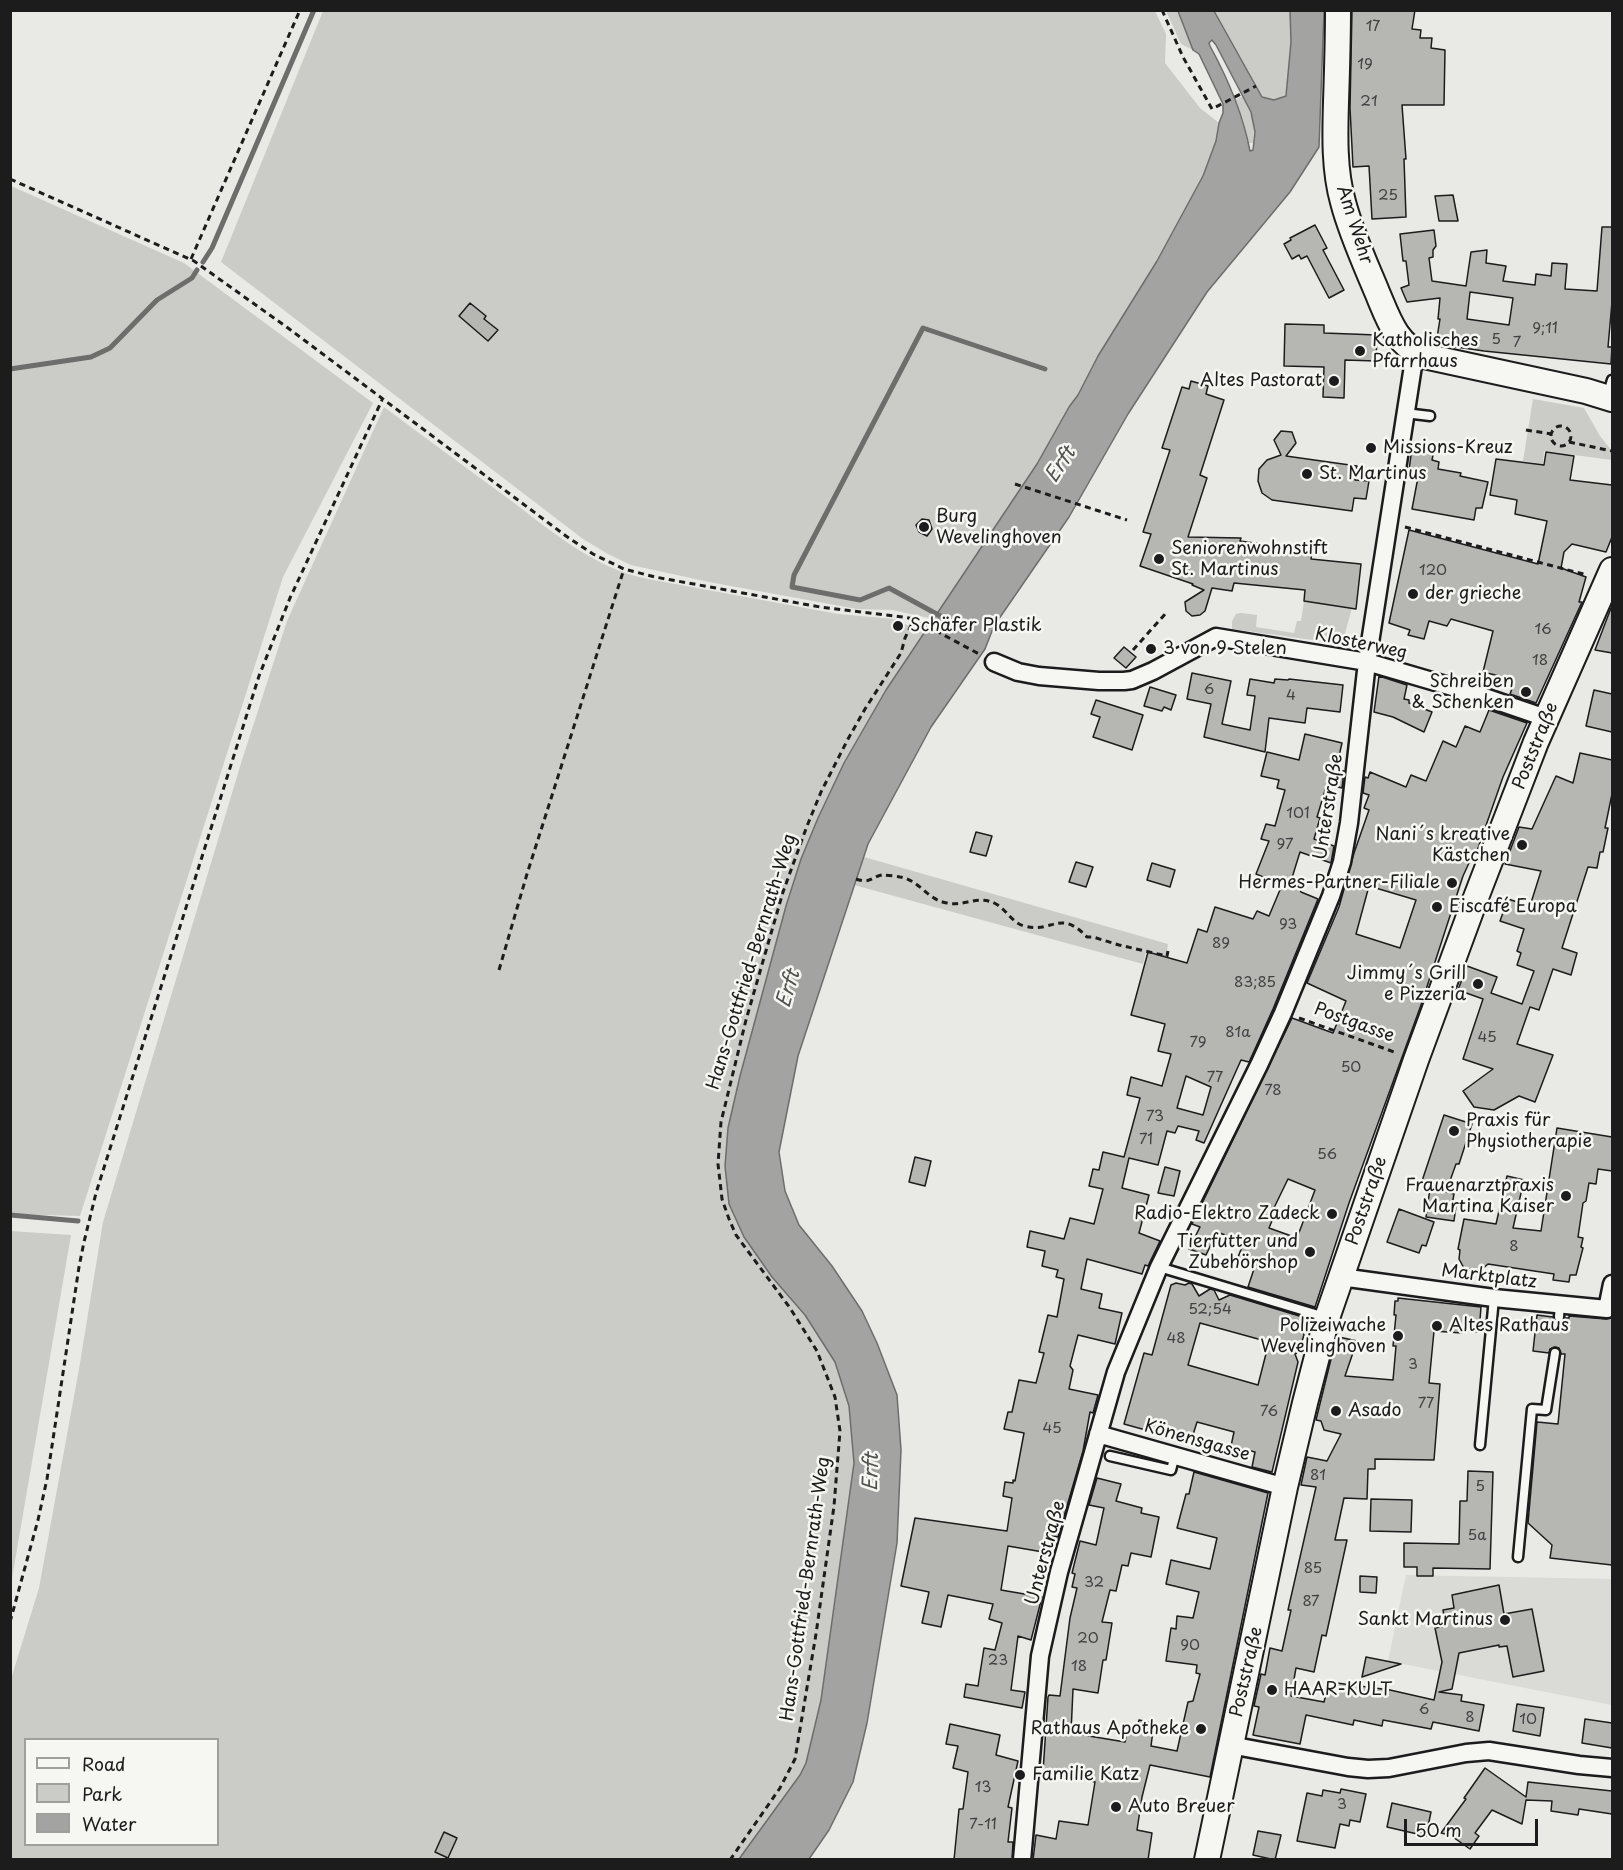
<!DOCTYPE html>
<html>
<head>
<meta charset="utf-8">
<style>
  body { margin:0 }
  #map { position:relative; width:1623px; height:1870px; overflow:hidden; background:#e9e9e5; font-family:"Playpen Sans",sans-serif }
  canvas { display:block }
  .frame { position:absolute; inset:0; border:12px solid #1c1c1c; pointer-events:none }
  .legend { position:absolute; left:24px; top:1738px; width:195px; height:108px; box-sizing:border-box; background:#f6f6f2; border:2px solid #9f9f9c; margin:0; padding:8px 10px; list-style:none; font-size:18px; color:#1c1c1c }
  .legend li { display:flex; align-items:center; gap:12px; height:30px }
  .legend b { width:30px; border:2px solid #9f9f9c }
  .scale { position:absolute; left:1404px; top:1819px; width:134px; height:27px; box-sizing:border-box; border:3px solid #1c1c1c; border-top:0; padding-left:8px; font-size:18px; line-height:21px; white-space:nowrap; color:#1c1c1c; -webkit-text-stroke:4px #f6f6f2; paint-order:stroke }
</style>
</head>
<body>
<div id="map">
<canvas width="1623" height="1870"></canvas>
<div class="frame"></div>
<ul class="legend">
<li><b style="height:8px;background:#f6f6f2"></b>Road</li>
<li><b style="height:16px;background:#cbcbc7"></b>Park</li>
<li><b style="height:16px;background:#a3a3a1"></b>Water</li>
</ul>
<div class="scale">50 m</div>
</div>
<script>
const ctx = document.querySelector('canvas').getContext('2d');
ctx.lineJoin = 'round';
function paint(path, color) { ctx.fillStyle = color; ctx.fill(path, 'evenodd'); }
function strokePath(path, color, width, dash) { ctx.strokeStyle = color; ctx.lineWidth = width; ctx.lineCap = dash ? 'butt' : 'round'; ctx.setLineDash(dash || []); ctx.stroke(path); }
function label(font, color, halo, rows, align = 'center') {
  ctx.font = font + ' "Playpen Sans",sans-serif'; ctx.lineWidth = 5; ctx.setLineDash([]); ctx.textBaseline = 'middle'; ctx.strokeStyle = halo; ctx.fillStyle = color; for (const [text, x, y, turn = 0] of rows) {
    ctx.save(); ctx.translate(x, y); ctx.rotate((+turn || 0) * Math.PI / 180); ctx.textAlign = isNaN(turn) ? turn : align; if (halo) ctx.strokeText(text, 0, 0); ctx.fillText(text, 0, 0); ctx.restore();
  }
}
paint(new Path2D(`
  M1406 1575 1612 1579V1705L1388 1661Z`), '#dadad6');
paint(new Path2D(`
  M323 11H1155L1166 34 1165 63 1200 108 1219 123 1216 141 1203 176 1157 261 1098 356 1078 395 1069 407 1037 464 934 619 892 610 857 609 709 582 631 565 608 554 583 539 221 262Z
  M1166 11H1178L1193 50 1181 44Z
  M1214 11H1290L1291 42 1286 96 1274 100 1262 97Z
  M1243 96C1251 111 1256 125 1253 143H1249L1244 123 1235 100Z
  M11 186 184 263 373 403 283 577 80 1216 11 1214Z
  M1533 399 1584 408 1600 436 1612 451V460L1544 451 1543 464 1523 461Z
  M384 407C424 437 465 467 506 497 549 529 594 569 648 579L838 614 894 619 924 633 886 690 844 763 818 818 801 859 786 906 764 986 728 1128 729 1205 744 1237 772 1277 805 1315 835 1362 849 1406 854 1463 821 1700 806 1763 800 1775 739 1859 11 1860V1679L39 1588 79 1369 103 1222 242 760 287 621ZM26 1740H218V1844H26Z
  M1304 601 1352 608 1342 644 1232 629V621L1236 614 1241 613 1257 615 1256 627 1294 633 1297 621H1301Z
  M864 857 1168 944 1166 957 1146 952 1143 964 854 885Z
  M11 1231 71 1235 11 1584 10 1231Z`), '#cbcbc7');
const water = new Path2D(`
  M1178 11H1214L1262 97 1274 100 1286 96 1291 42 1290 11H1324L1319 147 1290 192 1207 292 1128 414 1069 517 994 626 985 649 931 727 868 844 798 1056 779 1152 785 1191 799 1225 832 1266 862 1311 877 1343 897 1395 901 1450 897 1543 867 1723 853 1782 829 1830 809 1859H739L800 1775 806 1763 821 1700 854 1463 849 1406 835 1362 805 1315 772 1277 744 1237 729 1204 725 1166 728 1128 740 1076 786 906 801 859 818 818 844 763 886 690 1037 464 1069 407 1078 395 1098 356 1157 261 1203 176 1216 141 1219 123 1223 113V104L1199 54 1193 50ZM1212 40 1216 45 1251 112 1255 132 1253 150 1250 151C1243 114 1228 79 1210 46L1209 43Z`);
paint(water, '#a3a3a1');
strokePath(water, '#6d6d6c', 1.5);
strokePath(new Path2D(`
  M203 262 212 248 314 10
  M10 369 91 357 110 348 157 300 192 278 197 270
  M944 618 889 588 860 600 792 587 794 575 923 328 1045 369
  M10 1215 78 1221`), '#6d6d6c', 5);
const building = new Path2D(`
  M1352 10H1415L1412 29 1421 30 1420 38H1432L1431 48 1445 50 1444 105H1402L1406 159H1404L1406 217 1372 219 1369 166 1353 167 1350 108Z
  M1453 195 1458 221H1439L1435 196Z
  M1315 225 1327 248 1323 250 1344 290 1329 298 1307 256 1301 259 1299 255 1292 259 1284 244 1291 240 1290 238Z
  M1602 227H1612V302L1608 347H1612L1611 364 1484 351 1436 344 1440 319H1438L1440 298 1407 302 1401 288 1409 285 1406 261H1403L1400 234 1434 230 1436 246 1433 250V257L1429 258 1432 281 1466 286 1471 252 1487 250 1486 263 1506 266 1503 281 1535 285 1536 274 1551 276 1552 263 1567 264 1565 289 1597 291ZM1470 292 1513 298 1509 325 1467 319Z
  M470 303 486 316 484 319 498 330 488 341 459 316Z
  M1285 324 1324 325V333L1377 335 1376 361 1345 360 1344 398 1323 397 1324 367 1284 366Z
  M1191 381 1208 386 1206 394 1224 400 1200 475 1207 478 1188 537 1241 538 1240 541 1312 551 1311 559 1361 564 1356 609 1304 601 1305 590 1234 583 1232 591 1212 588 1205 611 1200 615 1192 616 1186 611 1185 602 1204 590 1192 585 1193 584 1140 566 1151 534 1143 532 1170 450 1162 448 1182 387 1189 389Z
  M1281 431 1292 432 1296 443 1286 456 1357 466 1355 480 1369 481 1366 499 1354 498 1352 511 1272 500 1262 493 1258 481 1259 469 1267 460 1281 455 1274 440Z
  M1412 448 1434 450 1432 460 1439 462 1438 469 1461 473 1460 476 1488 482 1482 508H1476L1474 520 1412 509 1419 472 1409 470Z
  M1546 452 1574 456 1570 480 1612 485V537L1606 552 1572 544 1564 552 1561 568 1586 577 1579 602H1582L1536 703 1510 694 1513 686 1508 684 1511 679 1483 672 1493 631 1451 619 1447 626 1429 621 1424 639 1408 635 1410 630 1389 623 1409 530 1538 564 1547 521 1515 514 1517 500 1490 495 1496 459 1544 465Z
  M922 519 929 520 932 529 927 536 919 532 916 525Z
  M1611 608H1612V653L1595 650Z
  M1124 647 1136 657 1126 668 1114 658Z
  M1192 673 1231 681 1222 724 1250 730 1255 696 1247 695 1250 679 1274 683 1275 679 1288 680 1289 679 1343 685 1340 712 1307 708 1305 723 1269 718 1265 752 1204 737 1211 704 1187 699Z
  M1379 676 1407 685 1404 699 1409 700V703L1432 712 1424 732 1393 717 1374 712Z
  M1150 687 1176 695 1171 710 1164 707 1162 711 1144 706Z
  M1594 690 1612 694V732L1586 726Z
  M1096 700 1143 715 1132 750 1093 737 1100 717 1091 714Z
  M1489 710 1527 723 1503 777 1477 851 1475 850 1463 876 1421 1005 1349 1203 1315 1307 1248 1287 1254 1269 1236 1262 1244 1242 1217 1232 1206 1255 1189 1249 1200 1227 1192 1224 1292 1018 1333 1033 1346 1001 1307 983 1339 907 1354 853 1369 810 1364 808 1369 795 1363 793 1365 777 1368 778 1370 772 1406 787 1411 775 1426 781 1443 741 1456 747 1465 726 1480 732ZM1369 886 1416 900 1400 948 1356 934ZM1288 1179 1315 1190 1297 1238 1269 1228 1274 1216 1271 1214Z
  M1305 734 1342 743 1336 769 1344 771 1342 788 1327 784 1317 817 1320 818 1314 839 1334 846 1331 863 1300 852 1291 881 1298 885 1301 892 1318 899 1273 1009 1250 1060 1249 1062 1241 1060 1204 1143 1196 1140 1199 1131 1178 1126 1175 1133 1167 1131 1158 1165 1129 1158 1122 1188 1149 1195 1139 1233 1160 1241 1148 1266 1145 1265 1142 1274 1087 1259 1081 1289 1102 1294 1099 1308 1122 1313 1115 1344 1078 1335 1070 1366 1073 1370 1069 1389 1098 1395 1093 1413 1090 1412 1083 1451 1058 1537 1052 1536 1049 1553 1008 1546 1001 1590 1042 1597 1031 1640 1018 1636 1011 1690 1025 1692 1022 1708 964 1697 966 1684 978 1686 984 1648 995 1650 1002 1623 989 1619 993 1604 948 1595 941 1627 922 1623 929 1592 901 1586 915 1518 1007 1531 1012 1498 1003 1496 1005 1482 1013 1483V1480L1015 1481 1024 1433 1004 1429 1008 1412H1012L1019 1380 1036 1383 1044 1353 1039 1352 1048 1315 1057 1317 1064 1279 1056 1277 1058 1270 1042 1266 1045 1251 1027 1247 1030 1231 1064 1239 1070 1218 1094 1224 1103 1189 1089 1186 1093 1169 1099 1170 1103 1152 1124 1157 1140 1098 1127 1095 1131 1077 1162 1086 1171 1054 1158 1051 1165 1024 1131 1015 1148 952 1187 963 1198 929 1207 932 1215 907 1253 919 1257 911 1269 916 1282 885 1256 874 1269 841 1261 839 1266 824 1275 826 1285 790 1277 788 1279 780 1261 776 1267 752 1299 760ZM1186 1076 1211 1087 1203 1115 1177 1108Z
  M1580 753 1612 760V794L1605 828H1608L1603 852H1600L1597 868 1588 867 1562 948 1577 953 1571 975 1553 969 1539 1010 1530 1007 1517 1044 1553 1055 1535 1102 1519 1096 1494 1110 1474 1107 1463 1091 1493 1069 1463 1059 1483 999 1458 990 1467 966 1497 977 1491 993 1522 1004 1534 971 1517 965 1521 953 1517 951 1524 929 1500 921 1508 899 1530 906 1541 871 1505 864 1519 827 1532 829 1556 776 1573 783Z
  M976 832 992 836 986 856 970 852Z
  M1076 862 1093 867 1086 887 1069 882Z
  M1152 863 1175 870 1170 887 1147 880Z
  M1444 1115 1472 1124 1459 1164H1456L1446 1192 1454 1194 1452 1205 1456 1206 1454 1221 1426 1217 1430 1188 1421 1184Z
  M1557 1128 1612 1137V1171L1598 1169 1596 1184 1589 1183 1586 1201 1583 1203 1578 1237 1583 1238 1581 1247 1583 1248 1576 1275H1570L1569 1282 1553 1280 1554 1274 1488 1264 1480 1271 1464 1268 1459 1259 1460 1250 1458 1249 1464 1219 1496 1224 1507 1176 1524 1180 1513 1228 1541 1231Z
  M915 1157 931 1161 925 1186 909 1182Z
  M1165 1167 1180 1171 1174 1196 1158 1193Z
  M1399 1209 1434 1222 1426 1246 1422 1245 1419 1253 1387 1242Z
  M1176 1283 1185 1285 1189 1283 1192 1284 1199 1296 1210 1289 1214 1290 1219 1300 1230 1295 1306 1318 1302 1331 1304 1335 1302 1341 1304 1344 1302 1350 1295 1354 1298 1362 1272 1472 1252 1467 1255 1452 1231 1446 1234 1432 1197 1422 1192 1438 1161 1430 1160 1434 1124 1424 1144 1353 1152 1355 1171 1285ZM1200 1323 1269 1342 1258 1385 1188 1365Z
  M1398 1298 1481 1307 1479 1332 1463 1330 1462 1333 1434 1331 1429 1383 1440 1384 1434 1460 1375 1459V1469H1368L1367 1499 1344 1498 1335 1540H1347L1326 1636 1322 1635 1314 1672 1296 1668 1291 1696 1324 1702 1329 1682 1390 1690 1434 1700 1442 1662 1435 1628 1446 1626 1443 1610 1454 1608 1452 1595 1499 1585 1504 1614 1532 1609 1544 1671 1513 1677 1507 1646 1499 1647V1645L1459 1653 1452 1689 1439 1692 1462 1695 1461 1701 1484 1705 1479 1731 1433 1722 1431 1729 1383 1720 1382 1726 1354 1720 1353 1725 1306 1715 1300 1744 1253 1735 1259 1707 1254 1706 1261 1674 1265 1675 1270 1648 1282 1651 1291 1610H1288L1316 1487 1301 1485 1307 1457 1327 1461 1341 1434 1324 1430 1321 1421 1316 1420 1333 1351 1339 1337 1357 1341 1345 1376 1393 1380 1396 1346H1393L1396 1315H1394L1395 1301H1398Z
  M1537 1315 1553 1317 1555 1322 1559 1323 1564 1321 1565 1318H1569V1316L1606 1319 1612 1318V1565L1550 1558 1552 1545 1528 1523 1537 1422 1558 1424 1565 1354H1561L1559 1348 1555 1347 1550 1349 1549 1353 1533 1351Z
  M1468 1471 1493 1472 1490 1569 1433 1568V1576H1417V1567H1404V1543L1459 1544 1460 1501H1467Z
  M1194 1472 1268 1493 1210 1777 1150 1765 1142 1797 1137 1830 1152 1833 1148 1860H1033L1036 1835 1056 1839 1059 1821 1088 1825 1095 1782 1043 1772 1048 1697 1049 1695 1060 1696 1070 1618 1077 1588 1072 1587 1075 1574 1072 1573 1080 1541 1096 1545 1104 1508 1089 1505 1097 1478 1121 1484 1116 1501 1142 1508 1141 1513 1159 1517 1151 1557 1131 1553 1128 1566 1122 1565 1116 1591 1110 1590 1102 1622 1112 1623 1106 1660H1103L1098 1693 1073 1689 1071 1733 1125 1742 1128 1726 1137 1727 1139 1720 1154 1723 1151 1746 1177 1751 1188 1702 1193 1701 1200 1674 1196 1673 1197 1665 1166 1661 1171 1628 1176 1629 1177 1616 1193 1618 1199 1592 1166 1584 1171 1560 1210 1569 1217 1538 1177 1528 1186 1494H1189Z
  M1371 1499 1412 1500 1411 1532 1370 1531Z
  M1360 1576 1377 1577 1376 1593 1360 1592Z
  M1366 1657 1401 1664 1362 1677Z
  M1517 1704 1544 1708 1540 1736 1513 1731Z
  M1585 1719 1612 1723V1748L1582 1743Z
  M950 1724 1000 1735 996 1755 1018 1761 1008 1807 1012 1808 1008 1842H1013L1012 1860H954L959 1809H963L968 1772 953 1768 958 1746 946 1744Z
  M1485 1768 1526 1797 1528 1782 1612 1791V1814L1579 1809 1578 1815 1551 1811 1552 1801 1526 1800 1522 1824 1492 1810 1475 1833 1479 1836 1470 1849 1450 1835 1441 1833 1466 1799 1464 1798Z
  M1341 1789 1366 1794 1360 1822 1350 1820 1349 1826 1340 1824 1335 1848 1297 1841 1307 1793 1322 1796 1323 1790 1340 1793Z
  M1392 1803 1431 1812 1426 1836 1387 1827Z
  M1258 1831 1281 1835 1275 1860 1253 1855Z
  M444 1832 457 1838 448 1858 435 1852Z`);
paint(building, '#b6b6b3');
strokePath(building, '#1c1c1c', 1.5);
const lane = new Path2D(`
  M1607 397 1612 380
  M1405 413 1430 416
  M1159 1267 1325 1317
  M1559 1317 1560 1304
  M1480 1445 1494 1298
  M1110 1456 1171 1470 1175 1455
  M1518 1557 1532 1409 1546 1410 1555 1353`);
const street = new Path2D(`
  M994 662 1018 672 1039 676 1099 681H1124L1132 680 1153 671 1216 637 1367 662 1473 693 1546 718
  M1341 1277 1494 1298 1607 1309 1612 1284
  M1098 1434 1285 1487
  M1230 1745 1348 1767 1368 1769 1389 1768 1466 1753 1489 1751 1579 1765 1612 1768
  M1022 1860 1040 1656 1059 1572 1116 1372 1159 1267 1259 1065 1283 1013 1331 896 1342 862 1349 823 1367 662 1415 353`);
const secondary = new Path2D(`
  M1338 10C1338 41 1337 72 1336 102 1335 135 1334 170 1343 202 1351 233 1365 263 1377 292 1388 318 1396 345 1424 356L1586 391 1612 399
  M1207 1860 1285 1487 1305 1403 1327 1318 1416 1060 1475 900 1536 742 1612 570`);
strokePath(lane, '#1c1c1c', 13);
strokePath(street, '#1c1c1c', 21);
strokePath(secondary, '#1c1c1c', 28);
strokePath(new Path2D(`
  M1162 10 1183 57 1212 109 1256 86
  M10 179 194 261 288 328 566 536 593 554 624 569 655 577 820 607 903 617 914 619 979 654
  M191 259 300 10
  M1551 436a10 10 0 1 1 20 0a10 10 0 1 1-20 0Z
  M1526 430 1552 434
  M1569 442 1612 451
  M1015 484 1127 520
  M1405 527 1587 575
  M1133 650 1166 613
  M856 879C871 884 871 877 882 875 887 875 895 876 900 877 920 880 927 900 947 903 964 907 978 894 996 904 1007 910 1011 922 1024 926 1053 934 1059 908 1087 937H1093L1119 945 1167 956 1168 951
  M499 970 527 874 624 569
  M1299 1018 1397 1053
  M10 1622 38 1520 47 1479 79 1267 84 1242 96 1193 259 676 290 598 382 400
  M730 1860 780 1788 795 1759 816 1634 834 1506 840 1431 835 1397 817 1351 790 1308 736 1235 729 1219 722 1199 718 1164 721 1122 746 1020 783 892 807 826 821 792 848 739 865 709 901 653 905 638 914 619`), '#1c1c1c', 3, [6, 4.5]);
strokePath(lane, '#f6f6f2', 8);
strokePath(street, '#f6f6f2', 16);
strokePath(secondary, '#f6f6f2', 24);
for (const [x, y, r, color] of [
  [1360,351,6,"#1c1c1c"],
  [1334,381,6,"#1c1c1c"],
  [1371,448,6,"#1c1c1c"],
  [1307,474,6,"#1c1c1c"],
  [924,527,6,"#1c1c1c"],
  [1159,559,6,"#1c1c1c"],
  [1413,594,6,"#1c1c1c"],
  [898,626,6,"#1c1c1c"],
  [1151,649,6,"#1c1c1c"],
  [1526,692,6,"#1c1c1c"],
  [1522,845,6,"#1c1c1c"],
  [1452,883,6,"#1c1c1c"],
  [1437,907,6,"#1c1c1c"],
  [1478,984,6,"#1c1c1c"],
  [1454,1131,6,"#1c1c1c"],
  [1566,1196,6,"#1c1c1c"],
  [1332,1214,6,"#1c1c1c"],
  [1310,1252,6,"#1c1c1c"],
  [1437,1326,6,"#1c1c1c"],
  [1398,1336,6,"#1c1c1c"],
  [1336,1411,6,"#1c1c1c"],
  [1505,1620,6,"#1c1c1c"],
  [1272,1690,6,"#1c1c1c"],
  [1201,1729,6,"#1c1c1c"],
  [1020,1775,6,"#1c1c1c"],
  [1116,1807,6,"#1c1c1c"]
]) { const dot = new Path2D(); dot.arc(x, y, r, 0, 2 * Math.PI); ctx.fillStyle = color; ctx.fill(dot); strokePath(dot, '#f6f6f2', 2); }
label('15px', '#424242', null, [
  ["17",1373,27],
  ["19",1365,65],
  ["21",1369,102],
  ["25",1388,196],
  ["9;11",1545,329],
  ["5",1496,340],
  ["7",1517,343],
  ["120",1433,571],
  ["16",1543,630],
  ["18",1540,661],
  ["6",1209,690],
  ["4",1291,696],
  ["101",1298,814],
  ["97",1285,845],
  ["93",1288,925],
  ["89",1221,944],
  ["83;85",1255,983],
  ["81a",1238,1033],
  ["45",1487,1038],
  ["79",1198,1043],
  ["50",1351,1068],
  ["77",1215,1078],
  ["78",1273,1091],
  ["73",1155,1117],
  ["71",1146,1140],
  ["56",1327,1155],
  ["8",1514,1247],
  ["52;54",1210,1310],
  ["48",1176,1339],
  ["3",1413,1365],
  ["77",1426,1404],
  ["76",1269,1412],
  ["45",1052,1429],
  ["81",1318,1476],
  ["5",1480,1487],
  ["5a",1477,1536],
  ["85",1313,1569],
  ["32",1094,1583],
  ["87",1311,1602],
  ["20",1088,1639],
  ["90",1190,1646],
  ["23",998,1661],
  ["18",1079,1667],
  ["6",1424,1710],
  ["8",1470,1718],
  ["10",1528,1720],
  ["13",983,1788],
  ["3",1342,1805],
  ["7-11",983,1825]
]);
label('18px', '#1c1c1c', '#f6f6f2', [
  ["Am Wehr",1354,225,72],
  ["Klosterweg",1361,644,12],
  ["Poststraße",1536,746,-68],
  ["Unterstraße",1329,807,-81],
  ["Hans-Gottfried-Bernrath-Weg",752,962,-73],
  ["Postgasse",1354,1023,20],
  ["Poststraße",1367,1201,-71],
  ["Marktplatz",1489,1277,7],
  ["Könensgasse",1197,1441,16],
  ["Unterstraße",1046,1553,-75],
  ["Hans-Gottfried-Bernrath-Weg",806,1589,-82],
  ["Poststraße",1247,1672,-77]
]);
label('18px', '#1c1c1c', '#f6f6f2', [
  ["Katholisches",1372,341],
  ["Pfarrhaus",1372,362],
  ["Altes Pastorat",1322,381,"right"],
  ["Missions-Kreuz",1383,448],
  ["St. Martinus",1319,474],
  ["Burg",936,517],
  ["Wevelinghoven",936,538],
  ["Seniorenwohnstift",1171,549],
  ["St. Martinus",1171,570],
  ["der grieche",1425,594],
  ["Schäfer Plastik",910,626],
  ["3 von 9 Stelen",1163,649],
  ["Schreiben",1514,682,"right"],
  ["& Schenken",1514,703,"right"],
  ["Nani´s kreative",1510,835,"right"],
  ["Kästchen",1510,856,"right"],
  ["Hermes-Partner-Filiale",1440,883,"right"],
  ["Eiscafé Europa",1449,907],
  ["Jimmy´s Grill",1466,974,"right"],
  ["e Pizzeria",1466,995,"right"],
  ["Praxis für",1466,1121],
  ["Physiotherapie",1466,1142],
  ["Frauenarztpraxis",1554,1186,"right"],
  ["Martina Kaiser",1554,1207,"right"],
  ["Radio-Elektro Zadeck",1320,1214,"right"],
  ["Tierfutter und",1298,1242,"right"],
  ["Zubehörshop",1298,1263,"right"],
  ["Polizeiwache",1386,1326,"right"],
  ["Wevelinghoven",1386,1347,"right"],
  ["Altes Rathaus",1449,1326],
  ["Asado",1348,1411],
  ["Sankt Martinus",1493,1620,"right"],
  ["HAAR-KULT",1284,1690],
  ["Rathaus Apotheke",1189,1729,"right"],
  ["Familie Katz",1032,1775],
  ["Auto Breuer",1128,1807]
], 'left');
label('italic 20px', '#525251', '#f6f6f2', [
  ["Erft",1061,465,-56],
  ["Erft",789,989,-73],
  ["Erft",872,1472,-88]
]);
</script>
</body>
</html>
